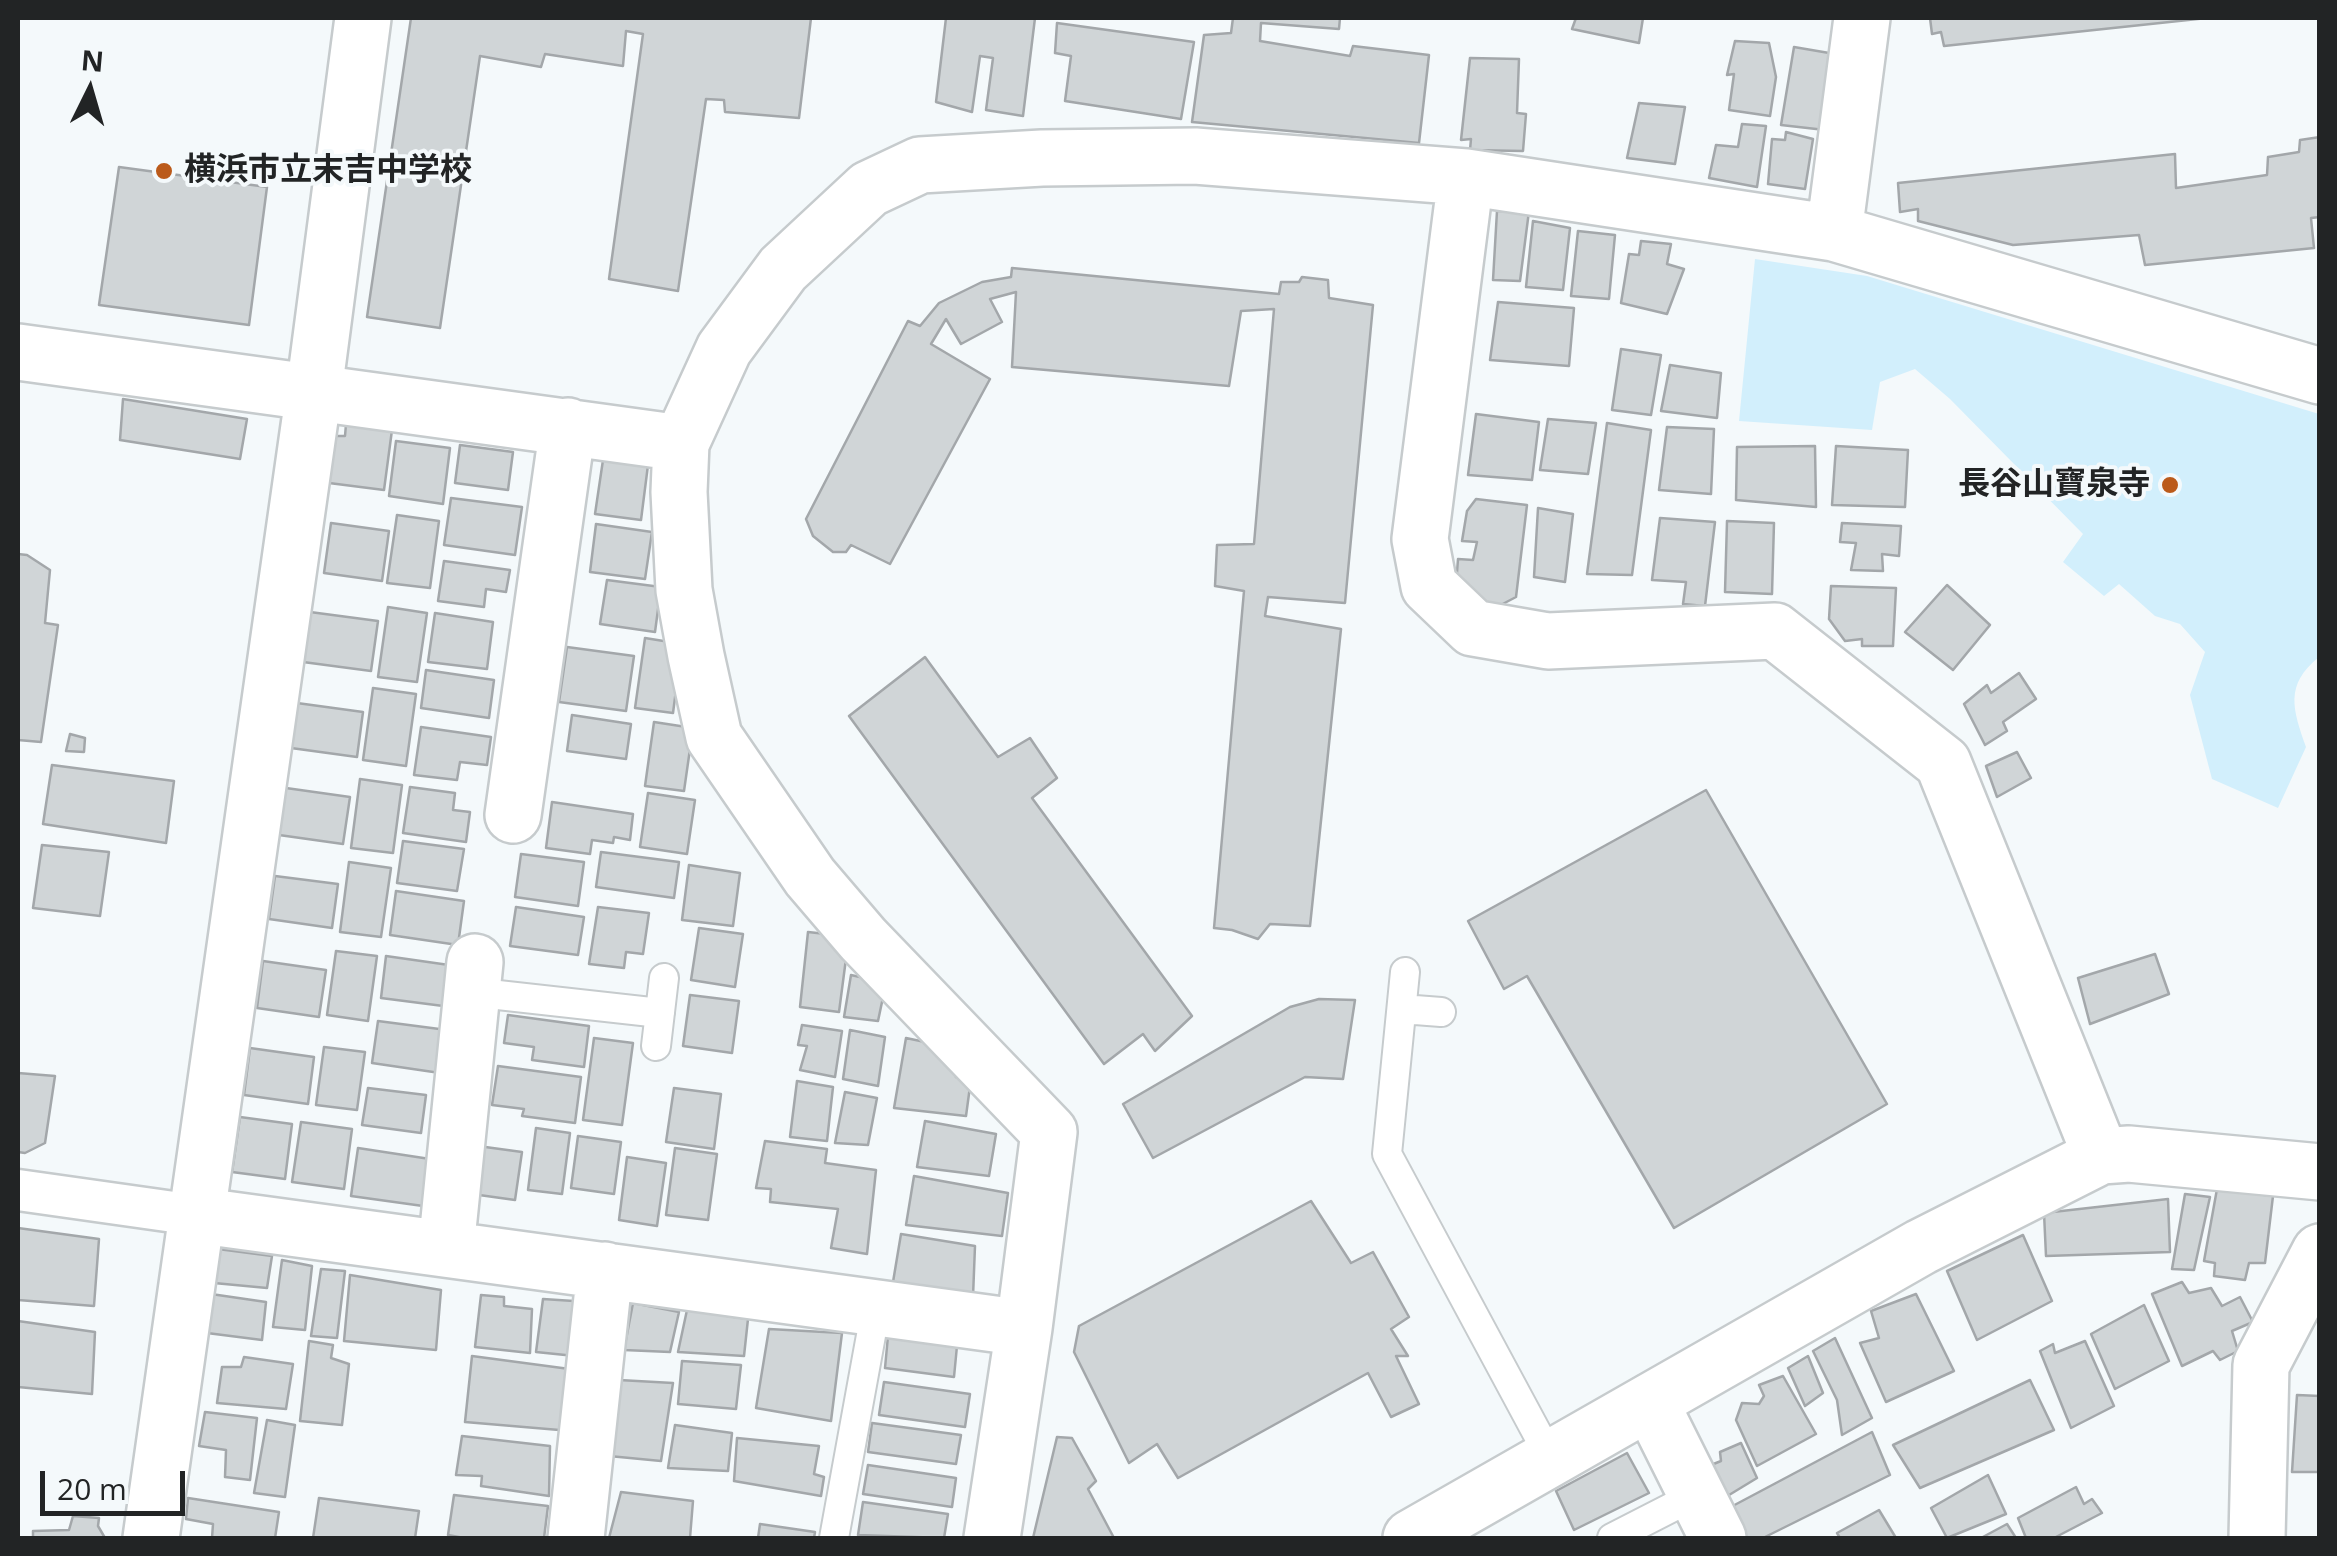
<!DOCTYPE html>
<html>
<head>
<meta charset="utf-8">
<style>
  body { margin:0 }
  #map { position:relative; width:2337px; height:1556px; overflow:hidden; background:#f4f9fb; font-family:"Open Sans",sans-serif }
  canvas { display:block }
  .frame { position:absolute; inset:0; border:20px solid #222425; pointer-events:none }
  .north { position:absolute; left:40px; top:40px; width:100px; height:100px; -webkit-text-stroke:8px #f4f9fb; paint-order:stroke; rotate:5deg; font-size:28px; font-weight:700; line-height:40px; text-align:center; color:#222425 }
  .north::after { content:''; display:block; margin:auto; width:35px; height:45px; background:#222425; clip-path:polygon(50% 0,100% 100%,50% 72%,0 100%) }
  .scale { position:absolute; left:40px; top:1471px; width:145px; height:45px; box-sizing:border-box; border:5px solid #222425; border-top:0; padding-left:12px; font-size:30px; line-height:35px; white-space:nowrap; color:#222425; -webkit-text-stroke:8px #f4f9fb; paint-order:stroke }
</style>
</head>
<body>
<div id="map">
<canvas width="2337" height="1556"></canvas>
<div class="frame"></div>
<div class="north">N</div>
<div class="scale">20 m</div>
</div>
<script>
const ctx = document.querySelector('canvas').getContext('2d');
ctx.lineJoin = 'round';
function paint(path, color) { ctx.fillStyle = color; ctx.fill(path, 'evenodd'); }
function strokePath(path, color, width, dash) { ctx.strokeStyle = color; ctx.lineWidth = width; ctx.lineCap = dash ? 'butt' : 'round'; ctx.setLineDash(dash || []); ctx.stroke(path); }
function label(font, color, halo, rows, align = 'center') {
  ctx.font = font + ' "Open Sans","Noto Sans JP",sans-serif'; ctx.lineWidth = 8; ctx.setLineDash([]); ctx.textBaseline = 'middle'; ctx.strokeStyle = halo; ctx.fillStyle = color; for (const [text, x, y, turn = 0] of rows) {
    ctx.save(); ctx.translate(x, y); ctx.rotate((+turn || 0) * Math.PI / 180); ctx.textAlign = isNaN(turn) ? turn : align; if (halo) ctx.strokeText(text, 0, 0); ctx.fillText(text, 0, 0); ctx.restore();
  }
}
paint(new Path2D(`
  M1755 259 1867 276 2319 414V657C2284 685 2293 710 2306 747L2278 808 2212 779 2190 695 2205 652 2180 624 2155 616 2119 584 2104 596 2063 562 2083 534 1950 399 1915 369 1880 382 1872 430 1739 421Z`), '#d2effc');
const building = new Path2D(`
  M411 18H811L799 118 725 112 724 100 706 99 678 291 609 279 643 34 626 31 623 66 545 54 541 67 480 56 440 328 367 317Z
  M946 18H1035L1023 116 986 110 993 58 980 56 972 112 936 102Z
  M1233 18H1340L1339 29 1261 23 1260 41 1350 56 1353 46 1429 55 1419 143 1192 122 1204 35 1231 33Z
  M1576 18H1643L1639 43 1572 29Z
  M1930 18H2207L1944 46 1941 32 1932 34Z
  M1057 23 1194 42 1181 119 1065 101 1071 56 1055 53Z
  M1735 41 1769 43 1776 77 1770 116 1729 110 1734 74 1727 75Z
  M1794 47 1835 54 1825 130 1781 125Z
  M1470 58 1519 59 1517 113 1526 114 1523 151 1470 150 1471 139 1461 140Z
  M1639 103 1685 107 1675 164 1627 158Z
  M1742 124 1766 126 1757 187 1709 178 1716 145 1738 147Z
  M1786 132 1813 139 1805 189 1768 184 1772 139 1785 140Z
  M2320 137V217L2311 218 2314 248 2145 265 2139 235 2013 245 1918 221V209L1900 212 1898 183 2175 154 2176 188 2267 175 2268 157 2299 152 2300 140Z
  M119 167 267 187 249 325 99 305Z
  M1497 211H1529L1520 281 1493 280Z
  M1533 221 1570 228 1563 290 1526 287Z
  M1578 231 1615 235 1609 299 1571 296Z
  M1641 241 1671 244 1667 264 1684 269 1667 314 1621 303 1629 254 1639 255Z
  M1012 268 1279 294 1281 282H1299L1302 277 1328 280 1329 298 1373 305 1345 603 1268 597 1265 616 1341 629 1310 926 1270 924 1258 939 1232 930 1214 928 1244 591 1215 586 1217 545 1254 544 1274 309 1241 311 1229 386 1012 367 1016 292 990 299 1002 322 961 344 946 319 931 344 990 379 890 564 851 545 846 552H833L813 536 806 519 908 321 920 326 939 303 982 282 1011 277Z
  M1498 302 1574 308 1569 366 1490 360Z
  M1621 349 1661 355 1651 415 1612 410Z
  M1670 365 1721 373 1717 418 1661 411Z
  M123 399 247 419 240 459 120 440Z
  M1476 414 1539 422 1532 480 1468 475Z
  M1548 419 1596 423 1588 474 1540 470Z
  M1607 423 1651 430 1632 575 1587 574Z
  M346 424 392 430 384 490 329 483 336 436H345Z
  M1667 427 1714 429 1711 494 1659 490Z
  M396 441 450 448 443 504 389 496Z
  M460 445 513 452 508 490 455 483Z
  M1815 446 1816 507 1736 500 1737 447Z
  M1836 446 1908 450 1905 507 1832 505Z
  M603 460 648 465 641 520 595 514Z
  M451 498 522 507 515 555 444 545Z
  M1476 499 1527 505 1516 597 1497 607 1476 604 1456 586 1458 559 1473 560 1477 542 1462 541 1467 511Z
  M1538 508 1573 514 1565 582 1534 577Z
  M397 515 439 521 430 588 387 583Z
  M1660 518 1715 522 1705 606 1683 604 1686 582 1652 580Z
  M1727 521 1774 523 1772 594 1725 592Z
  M331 523 389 531 382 581 324 573Z
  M1842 523 1901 526 1899 556 1882 554 1883 571 1851 570 1856 543 1840 542Z
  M596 524 652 532 645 579 590 572Z
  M18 554 27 555 50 570 45 623 58 625 41 742 18 740Z
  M444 561 510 570 506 592 486 589 484 607 438 601Z
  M607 580 661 587 655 632 600 624Z
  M1947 585 1990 625 1953 670 1905 632Z
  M1831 586 1896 588 1893 646H1862V639L1845 641 1829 619Z
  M388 607 427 613 417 682 378 677Z
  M310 612 378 621 371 671 303 662Z
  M435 613 493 622 487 669 428 662Z
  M645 638 682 644 673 713 635 708Z
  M567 647 634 656 626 711 559 702Z
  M925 657 998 757 1030 738 1057 778 1032 798 1192 1016 1155 1051 1143 1034 1104 1064 849 716Z
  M426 670 494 680 489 718 421 708Z
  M2019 673 2036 699 2003 722 2007 731 1985 745 1964 704 1987 685 1991 693Z
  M373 688 416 694 406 766 363 760Z
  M297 703 363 712 357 757 291 748Z
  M572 715 631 724 626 759 567 751Z
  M654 722 693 728 684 791 645 786Z
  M421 727 491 737 487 765 460 762 457 780 414 775Z
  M70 734 85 738 84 752 66 751Z
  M2017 752 2031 778 1997 797 1986 766Z
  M52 765 174 781 166 843 43 824Z
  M360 779 402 785 393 853 351 848Z
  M410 787 455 793 453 810 470 812 466 842 403 833Z
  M286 788 350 797 343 844 279 835Z
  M1706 790 1887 1104 1674 1228 1527 976 1504 989 1468 921Z
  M648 793 695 800 687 854 640 847Z
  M552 802 633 814 630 840 614 837 613 843 592 840 590 854 546 848Z
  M403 841 464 849 457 891 397 883Z
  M42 845 109 852 100 916 33 908Z
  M601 852 679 862 674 898 596 887Z
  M521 854 584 862 578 906 515 897Z
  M349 862 391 868 381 937 340 932Z
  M689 865 740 873 733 926 682 920Z
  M275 876 338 884 332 928 269 919Z
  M396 891 464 901 458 945 390 935Z
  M516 907 584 917 578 955 510 946Z
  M598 907 649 913 643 954 626 952 624 968 589 964Z
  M699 928 743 934 735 987 691 980Z
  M808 932 835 935 847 951 839 1012 800 1007Z
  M336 951 377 956 368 1021 327 1015Z
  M2155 954 2169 994 2090 1024 2078 978Z
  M386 956 456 966 451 1007 381 998Z
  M263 961 326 970 319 1017 257 1008Z
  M851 975 886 983 878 1021 844 1017Z
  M690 995 739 1001 732 1053 683 1046Z
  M1319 999 1355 1000 1343 1079 1305 1077 1153 1158 1123 1104 1290 1007Z
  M508 1015 589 1026 584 1067 532 1060 534 1047 504 1043Z
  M378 1021 447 1030 440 1073 372 1063Z
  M802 1025 842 1031 835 1077 800 1070 807 1046 798 1045Z
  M850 1030 885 1037 878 1086 843 1079Z
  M594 1038 633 1043 622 1125 583 1120Z
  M906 1038 944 1046 943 1062 957 1063 956 1077 971 1079 966 1116 894 1108Z
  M324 1047 365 1052 357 1110 316 1105Z
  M250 1048 314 1057 308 1104 244 1095Z
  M498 1066 581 1077 575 1123 522 1116 524 1109 492 1105Z
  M18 1073 55 1076 45 1143 25 1153 18 1152Z
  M797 1081 833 1087 827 1141 790 1137Z
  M368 1088 426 1095 421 1133 362 1125Z
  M674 1088 721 1094 714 1149 666 1142Z
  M845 1092 877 1098 868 1145 835 1143Z
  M240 1117 292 1124 285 1179 232 1172Z
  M925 1121 996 1134 989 1176 917 1167Z
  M301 1122 352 1129 344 1189 292 1182Z
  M536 1128 570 1133 562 1194 528 1190Z
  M578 1136 621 1142 614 1194 571 1188Z
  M765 1141 827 1149 825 1163 876 1170 867 1254 831 1248 838 1209 770 1202 771 1189 756 1188Z
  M478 1146 522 1152 515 1200 472 1194Z
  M358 1148 430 1159 423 1206 351 1196Z
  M675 1148 717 1154 708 1220 666 1215Z
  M627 1157 666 1163 657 1226 619 1220Z
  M914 1176 1008 1193 1002 1236 906 1225Z
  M2217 1189 2273 1196 2265 1263H2249L2245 1280 2214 1276 2215 1263 2204 1261Z
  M2185 1194 2210 1197 2194 1270 2172 1269Z
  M2168 1199 2170 1252 2046 1256 2044 1213Z
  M1311 1201 1351 1263 1373 1252 1409 1317 1391 1329 1408 1356H1396L1419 1404 1391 1417 1368 1373 1178 1478 1157 1444 1129 1463 1074 1352 1079 1326Z
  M18 1228 99 1239 94 1306 18 1300Z
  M901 1234 975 1246 973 1297 892 1288Z
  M2023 1235 2052 1301 1977 1340 1947 1271Z
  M218 1249 272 1256 267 1288 214 1283Z
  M282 1260 312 1266 305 1330 273 1327Z
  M321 1269 345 1271 337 1338 311 1336Z
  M350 1275 441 1290 436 1350 344 1341Z
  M2182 1282 2189 1293 2211 1288 2222 1306 2240 1297 2253 1322 2232 1331 2238 1351 2220 1360 2213 1351 2182 1366 2152 1294Z
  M211 1294 266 1302 262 1340 207 1333Z
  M1916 1294 1954 1371 1886 1402 1860 1343 1879 1338 1871 1311Z
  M481 1295 504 1297V1306L532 1309 530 1353 475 1347Z
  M543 1299 589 1302 575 1356 536 1352Z
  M633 1303 679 1312 670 1352 624 1350Z
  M2144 1305 2169 1361 2115 1389 2091 1334Z
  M687 1310 748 1319 744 1356 678 1352Z
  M18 1321 95 1332 92 1394 18 1387Z
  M769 1329 842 1333 831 1421 756 1408Z
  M888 1336 957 1346 954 1377 885 1368Z
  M1835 1338 1872 1418 1842 1435 1837 1400 1813 1351Z
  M309 1341 333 1345 331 1358 349 1364 342 1425 300 1421Z
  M2085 1341 2114 1406 2071 1428 2040 1351 2053 1344 2055 1353Z
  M472 1356 577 1370 571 1431 465 1422Z
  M1808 1356 1823 1393 1805 1406 1788 1368Z
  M244 1357 293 1364 286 1409 217 1403 222 1367H241Z
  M682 1361 741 1365 736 1409 678 1404Z
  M1783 1376 1816 1434 1757 1466 1736 1420 1742 1403 1759 1404 1764 1396 1759 1385Z
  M619 1380 673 1383 661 1461 609 1456Z
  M2030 1380 2054 1430 1920 1488 1893 1445Z
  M884 1382 970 1394 965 1427 879 1415Z
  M2297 1395 2320 1396V1472H2292Z
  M205 1412 257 1418 250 1480 225 1477 226 1450 199 1446Z
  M267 1420 295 1425 285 1497 254 1493Z
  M872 1423 961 1435 956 1464 868 1452Z
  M675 1425 732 1433 728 1471 668 1468Z
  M1872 1432 1890 1475 1763 1538H1739L1727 1509Z
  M462 1436 550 1446 549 1496 481 1486 482 1476 456 1475Z
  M1057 1437 1072 1438 1096 1481 1088 1489 1114 1538H1033Z
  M737 1438 819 1446 814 1474 824 1477 821 1496 734 1481Z
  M1741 1443 1757 1478 1711 1506 1706 1467 1721 1461 1720 1452Z
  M1627 1453 1649 1493 1574 1530 1556 1491Z
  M868 1465 956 1478 952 1507 863 1494Z
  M1988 1475 2006 1514 1947 1538 1931 1508Z
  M2076 1487 2084 1504 2092 1499 2102 1513 2054 1538H2026L2018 1518Z
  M621 1492 693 1501 690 1538H609Z
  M454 1495 548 1506 544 1538H464L448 1535Z
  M188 1498 279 1512 275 1538H212L213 1524 186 1519Z
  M319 1498 419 1511 415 1538H313Z
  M863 1502 948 1514 944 1538 858 1535Z
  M1879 1510 1896 1538H1840L1837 1533Z
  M73 1516 99 1518 98 1526 105 1538H33V1531L69 1530Z
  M760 1524 815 1532 814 1538H758Z
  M2007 1524 2016 1538H1981Z`);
paint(building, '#d0d5d7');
strokePath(building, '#a3a7aa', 2.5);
const service = new Path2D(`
  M1405 972 1387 1154 1551 1459
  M471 992 660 1013
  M1402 1009 1441 1012
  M656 1046 664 978
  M834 1538 876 1308
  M1612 1538 1696 1495`);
const pedestrian = new Path2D(`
  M18 1190 195 1215`);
const minor = new Path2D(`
  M1466 177 1420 539 1429 586 1473 628 1548 641 1775 631 1943 763 2101 1156
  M1834 233 1862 18
  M18 352 681 443
  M513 815 568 426
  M195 1215 1024 1328
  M446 1249 475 962
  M1650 1402 1718 1538
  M576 1538 605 1270
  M992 1538 1024 1328 1049 1132 863 939 810 877 714 737 696 656 684 590 679 492 681 443 724 349 783 269 869 189 920 165 1042 158 1195 156 1466 177 1834 233 2320 376
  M2257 1538 2261 1365 2320 1252`);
const tertiary = new Path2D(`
  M151 1538 314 391 363 18
  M1411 1538 1921 1247 2101 1156 2129 1154 2320 1172`);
strokePath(service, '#c6cbcd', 32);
strokePath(pedestrian, '#c6cbcd', 45);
strokePath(minor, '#c6cbcd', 60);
strokePath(tertiary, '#c6cbcd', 60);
strokePath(service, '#fff', 28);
strokePath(pedestrian, '#fff', 40);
strokePath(minor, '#fff', 55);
strokePath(tertiary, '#fff', 55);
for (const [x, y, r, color] of [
  [164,171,10,"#bb5a1a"],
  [2170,485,10,"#bb5a1a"]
]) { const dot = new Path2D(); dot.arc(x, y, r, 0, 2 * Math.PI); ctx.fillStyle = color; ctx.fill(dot); strokePath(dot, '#f4f9fb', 4); }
label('bold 32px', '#222425', '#f4f9fb', [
  ["横浜市立末吉中学校",184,171],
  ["長谷山寶泉寺",2150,485,"right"]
], 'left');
</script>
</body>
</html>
